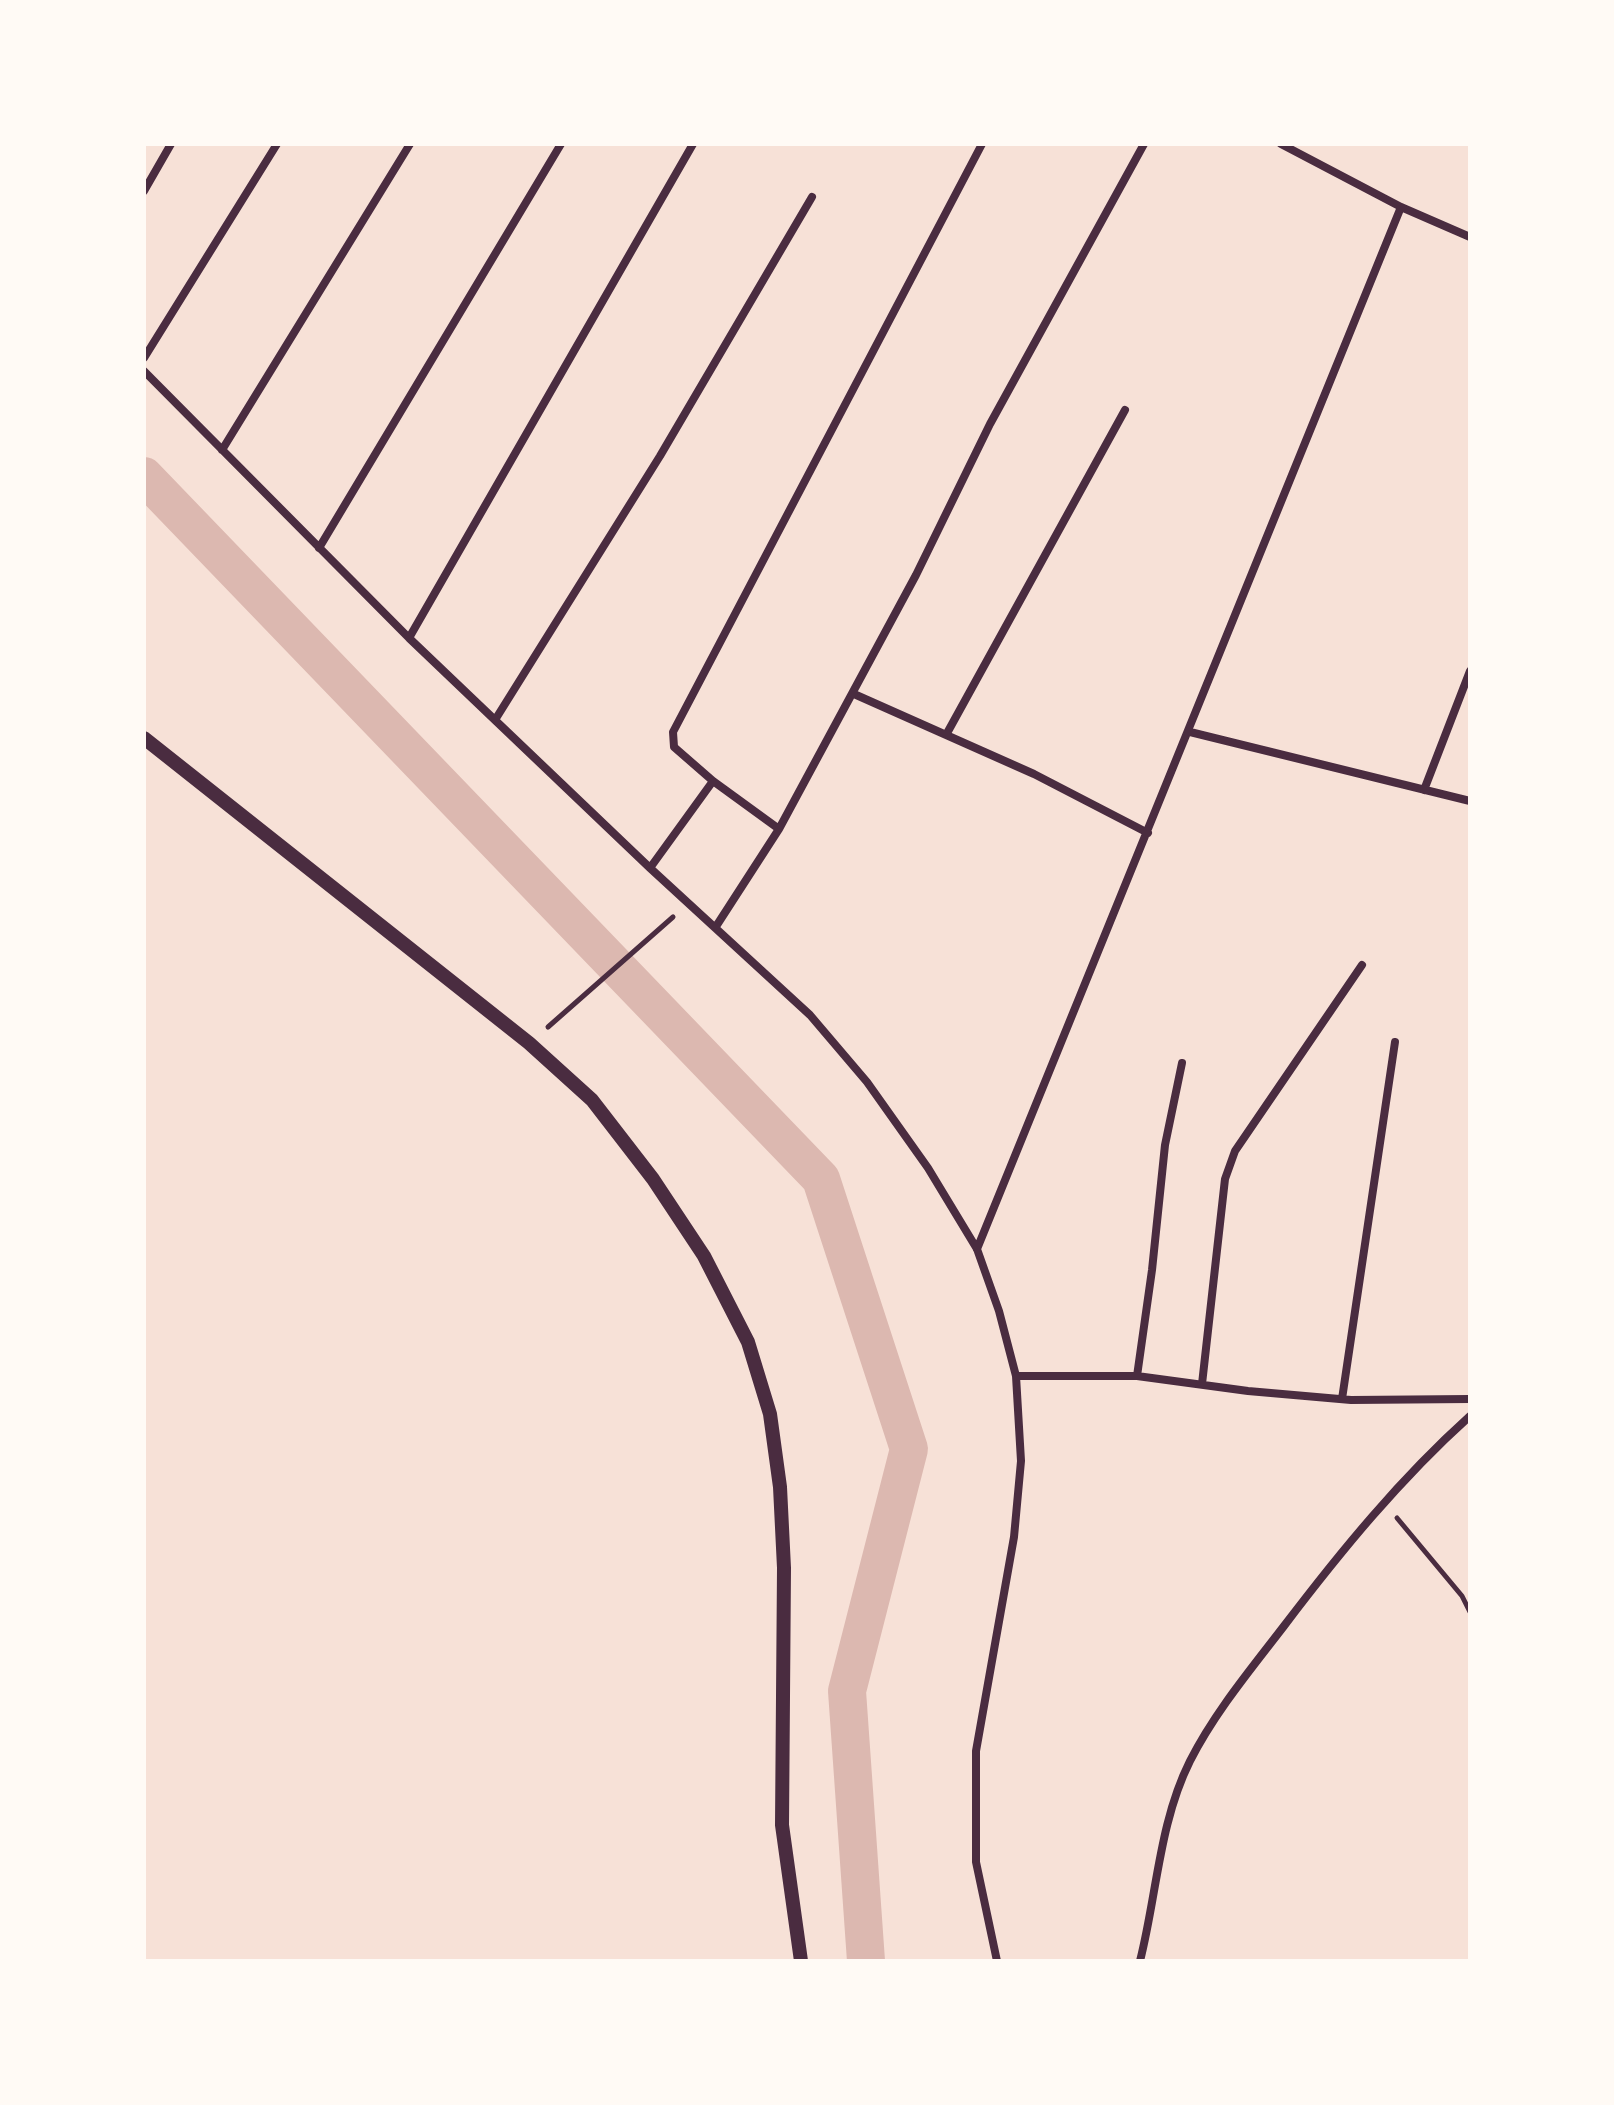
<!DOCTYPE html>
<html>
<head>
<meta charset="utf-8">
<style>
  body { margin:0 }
  #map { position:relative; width:1614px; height:2105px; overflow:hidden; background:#f7e1d7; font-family:Helvetica,sans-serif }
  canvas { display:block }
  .frame { position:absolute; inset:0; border:146px solid #fffaf5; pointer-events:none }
</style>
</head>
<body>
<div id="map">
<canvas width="1614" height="2105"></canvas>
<div class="frame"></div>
</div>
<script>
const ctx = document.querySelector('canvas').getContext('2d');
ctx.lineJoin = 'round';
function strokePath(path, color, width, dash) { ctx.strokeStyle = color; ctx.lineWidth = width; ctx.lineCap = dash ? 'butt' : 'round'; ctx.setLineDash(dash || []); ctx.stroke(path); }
strokePath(new Path2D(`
  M144 476 821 1179 909 1449 847 1691 866 1961`), '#dcb8b0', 38);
strokePath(new Path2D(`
  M548 1027 673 917
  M1397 1518 1462 1596 1470 1612`), '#4a2c40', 5);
strokePath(new Path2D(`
  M1281 144 1401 207 1470 237
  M144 191 171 144
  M144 358 277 144
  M144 371 409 638 650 868 810 1015 867 1082 928 1168 977 1249 999 1311 1016 1376 1021 1461 1014 1537 976 1751V1862L997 1961
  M222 450 410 144
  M319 548 561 144
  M409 638 693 144
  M854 694 1034 774 1148 833
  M495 720 660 456 812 197
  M1190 732 1470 801
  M946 735 1125 410
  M713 781 674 747 673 732 982 144
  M1424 790 1470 671
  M650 868 713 781 779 829 916 575 990 424 1144 144
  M715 928 779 829
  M977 1249 1401 207
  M1016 1376H1137L1248 1391 1351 1400 1470 1399
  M1137 1376 1152 1270 1165 1145 1182 1063
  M1202 1384 1225 1179 1235 1151 1362 965
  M1342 1399 1395 1042
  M1140 1961C1157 1894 1159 1823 1190 1761 1215 1712 1251 1669 1284 1626 1341 1551 1400 1479 1470 1416`), '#4a2c40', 8);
strokePath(new Path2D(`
  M144 738 529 1043 592 1100 653 1179 704 1256 748 1342 770 1414 780 1487 784 1568 782 1825 801 1961`), '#4a2c40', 14);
</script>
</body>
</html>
